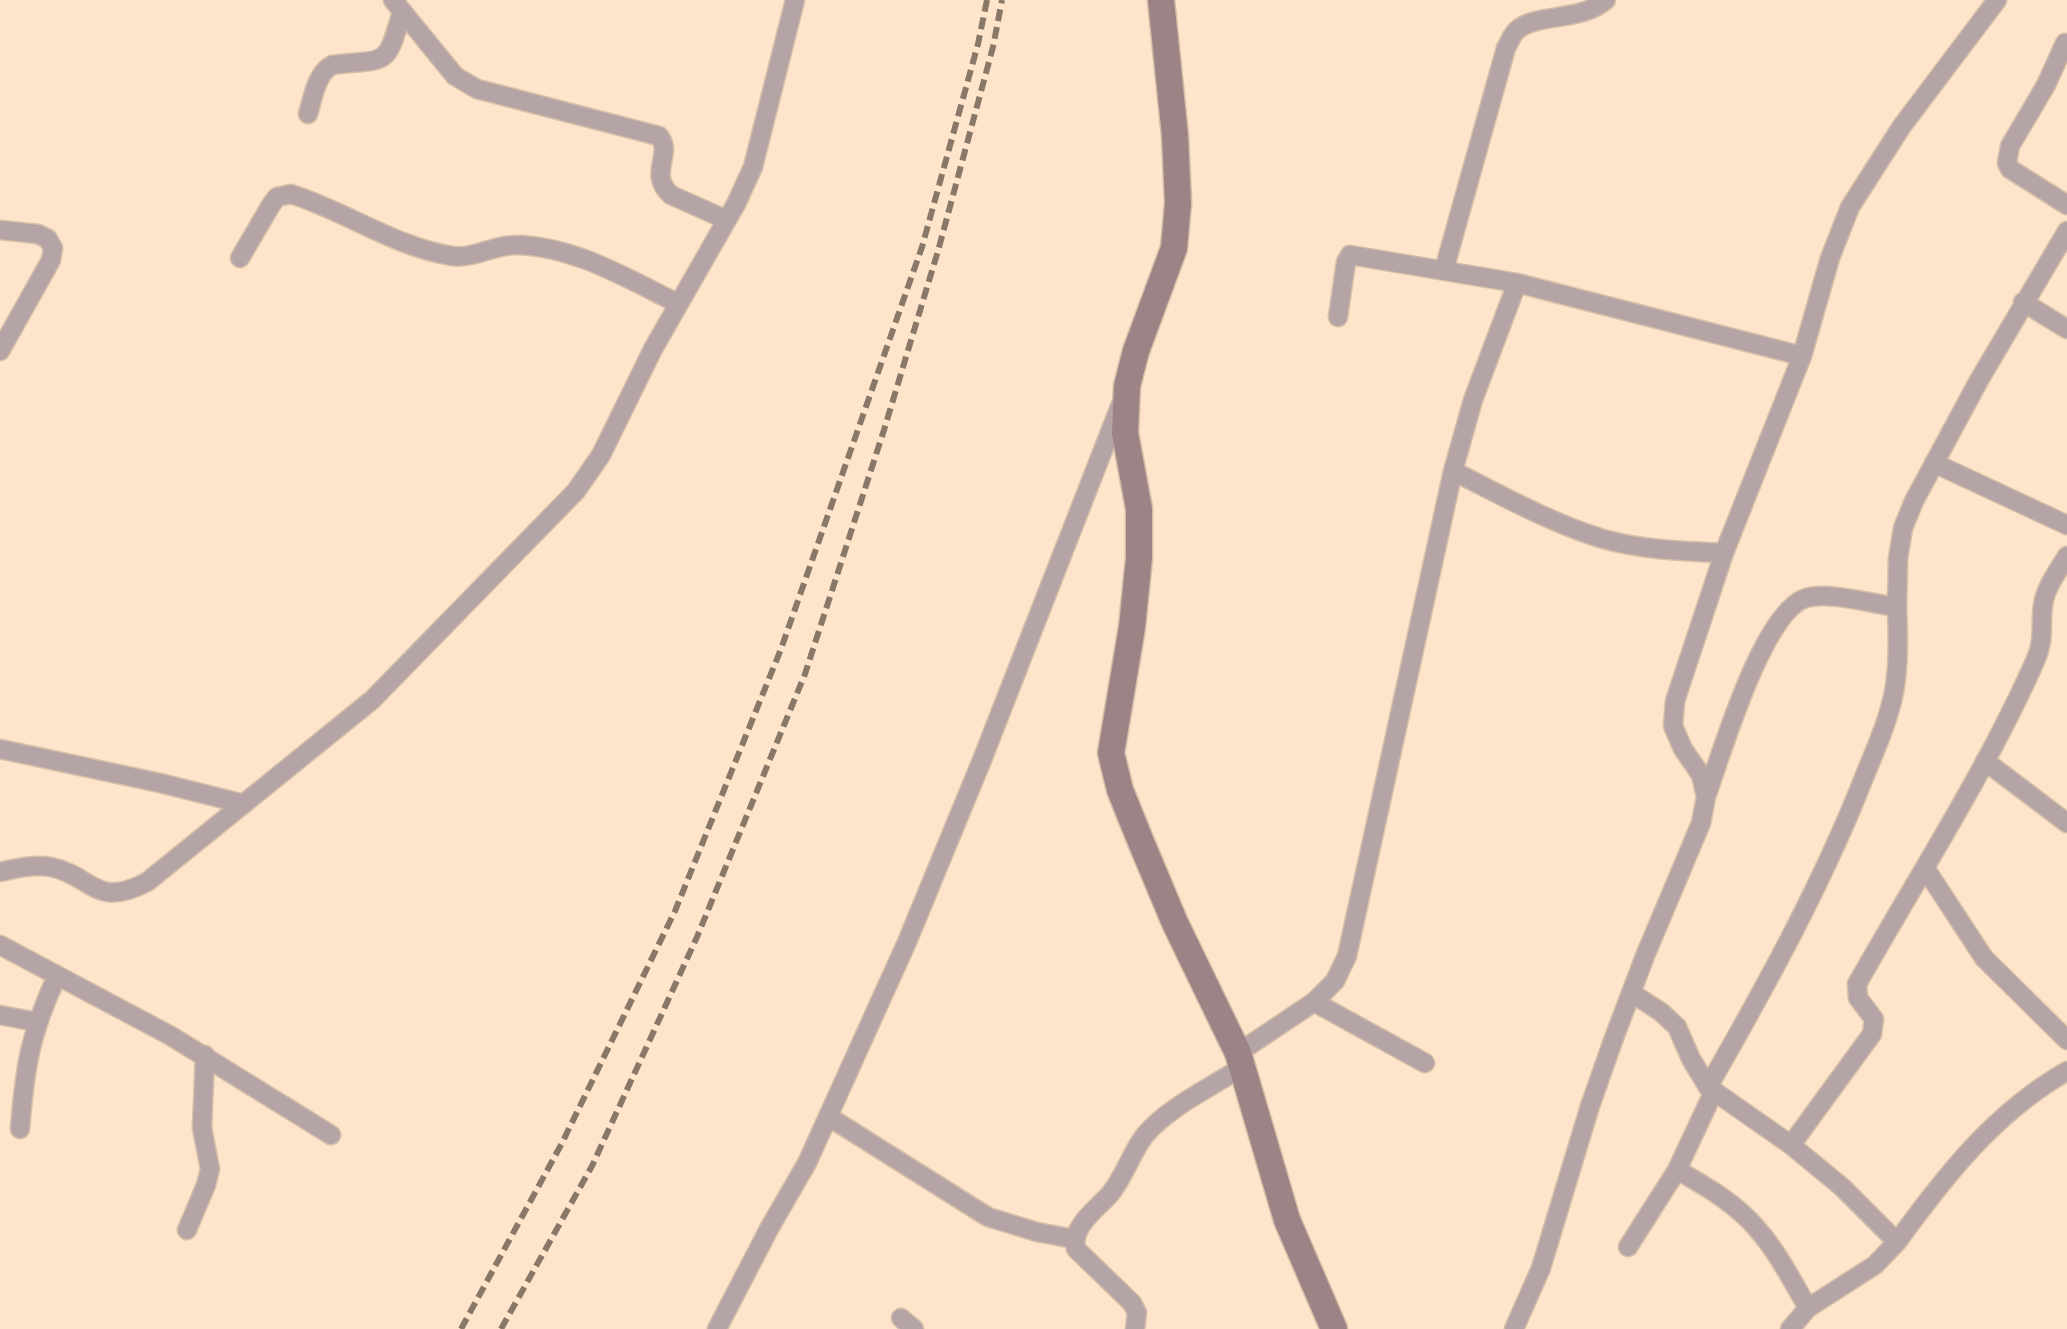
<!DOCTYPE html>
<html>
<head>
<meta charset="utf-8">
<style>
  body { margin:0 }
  canvas { display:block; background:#fde4ca }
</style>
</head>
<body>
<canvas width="2067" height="1329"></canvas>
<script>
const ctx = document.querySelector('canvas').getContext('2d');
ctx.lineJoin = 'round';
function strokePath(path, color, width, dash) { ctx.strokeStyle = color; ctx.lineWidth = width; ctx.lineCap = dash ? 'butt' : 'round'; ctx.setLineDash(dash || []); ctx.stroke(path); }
const minor = new Path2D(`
  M393 0 455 76 477 89 659 136C674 154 647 173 671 195L727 220
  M2065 43 2046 85 2010 146 2007 163 2010 169 2067 205
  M308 114C313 98 316 74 332 65 387 58 386 70 402 11
  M0 230 38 234 48 239 53 248 51 260 0 351
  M240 258 271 205 277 197 291 194C345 211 395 247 452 256 475 259 494 244 518 245 576 247 628 279 679 304
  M1444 270 1506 48C1509 43 1512 35 1516 31 1536 12 1579 23 1606 0
  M2023 302 2067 329
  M1338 317 1346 262 1350 255 1517 283
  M1934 463 2067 525
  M1453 471C1501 495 1549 522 1600 538 1640 550 1682 551 1724 553
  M0 749 160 783 244 804
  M1985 761 2067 823
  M1706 797C1721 755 1763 611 1806 598 1828 591 1873 604 1897 607L1898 559 1903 528 1914 501 1978 382 2067 231
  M1925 868 1984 958 2067 1040
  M0 872C17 868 34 864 51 867 93 876 95 909 147 882L372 700 576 491 601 455 653 349 736 204 753 167 795 0
  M0 945 171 1036 331 1135
  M1633 994 1661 1012 1677 1027 1691 1059 1708 1087 1791 1145 1842 1187 1897 1242 1875 1265 1808 1308 1790 1329
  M1314 1002 1425 1063
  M0 1015 37 1022
  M1238 1053 1314 1002 1335 981 1347 956 1453 471 1473 400 1517 283 1802 356
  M1708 1087C1763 991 1815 897 1857 795 1870 761 1887 727 1894 692 1899 664 1898 636 1897 607
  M829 1117 988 1217 1037 1232 1074 1239
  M20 1129C25 1066 30 1034 57 976
  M1791 1145 1872 1034 1874 1019 1858 998 1857 984C1918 876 1986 772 2036 659 2045 638 2040 625 2043 605 2045 588 2058 571 2067 556
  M1677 1170C1702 1184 1728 1199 1749 1220 1774 1245 1790 1277 1808 1308
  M187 1230 206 1185 210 1169 202 1128 205 1055
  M1897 1242C1945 1176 1995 1112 2067 1071
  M1628 1247 1677 1170 1714 1091
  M901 1318 914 1329
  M717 1329 770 1227 807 1163 907 942 982 760 1121 404
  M1135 1329 1137 1313 1132 1303 1076 1249C1071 1226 1096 1210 1110 1194 1125 1176 1131 1153 1145 1135 1167 1108 1213 1086 1242 1067
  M1514 1329 1541 1268 1590 1106 1614 1038 1645 956 1701 823 1706 797 1701 775 1683 749 1673 726 1675 701 1724 553 1802 356 1830 258 1850 207 1902 126 1997 0`);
const secondary = new Path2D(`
  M1161 0 1175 136 1178 203 1174 248 1136 351 1127 386 1125 433 1139 509V558L1132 627 1111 753 1120 790 1141 842 1175 923 1238 1053 1287 1220 1334 1329`);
strokePath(minor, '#d5bfa8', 21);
strokePath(secondary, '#d5bfa8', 29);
strokePath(minor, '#b5a4a6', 18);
strokePath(secondary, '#9c8385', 26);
strokePath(new Path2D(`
  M461 1329 562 1143 675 911 781 649 922 247 978 44 987 0
  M501 1329 592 1166 697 937 805 674 884 430 938 251 993 47 1002 0`), '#897867', 6, [12, 6]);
</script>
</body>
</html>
